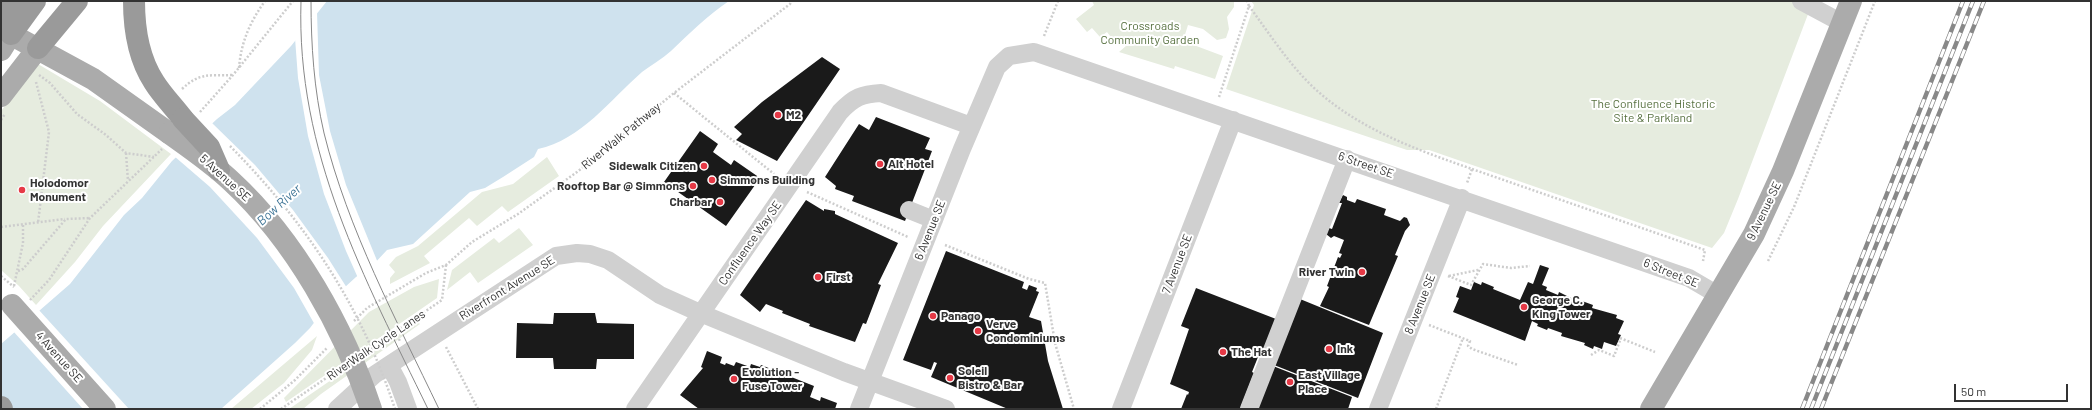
<!DOCTYPE html>
<html>
<head>
<meta charset="utf-8">
<style>
  body { margin:0 }
  #map { position:relative; width:2092px; height:410px; overflow:hidden; background:#fff; font-family:Barlow,sans-serif }
  canvas { display:block }
  .frame { position:absolute; inset:0; border:2px solid #333; pointer-events:none }
  .scale { position:absolute; left:1954px; top:384px; width:114px; height:18px; box-sizing:border-box; border:2px solid #333; border-top:0; padding-left:5px; font-size:12px; line-height:14px; white-space:nowrap; color:#333; -webkit-text-stroke:3px #fff; paint-order:stroke }
</style>
</head>
<body>
<div id="map">
<canvas width="2092" height="410"></canvas>
<div class="frame"></div>
<div class="scale">50 m</div>
</div>
<script>
const ctx = document.querySelector('canvas').getContext('2d');
ctx.lineJoin = 'round';
function paint(path, color) { ctx.fillStyle = color; ctx.fill(path, 'evenodd'); }
function strokePath(path, color, width, dash) { ctx.strokeStyle = color; ctx.lineWidth = width; ctx.lineCap = dash ? 'butt' : 'round'; ctx.setLineDash(dash || []); ctx.stroke(path); }
function label(font, color, halo, rows, align = 'center') {
  ctx.font = font + ' Barlow,sans-serif'; ctx.lineWidth = 4; ctx.setLineDash([]); ctx.textBaseline = 'middle'; ctx.strokeStyle = halo; ctx.fillStyle = color; for (const [text, x, y, turn = 0] of rows) {
    ctx.save(); ctx.translate(x, y); ctx.rotate((+turn || 0) * Math.PI / 180); ctx.textAlign = isNaN(turn) ? turn : align; if (halo) ctx.strokeText(text, 0, 0); ctx.fillText(text, 0, 0); ctx.restore();
  }
}
paint(new Path2D(`
  M1092 1H1234V7L1227 17 1229 29 1226 38 1217 40 1203 29 1188 25 1183 41 1223 56 1215 79 1175 66 1174 69 1119 52 1126 46 1120 38 1114 41 1107 32 1100 37 1092 28 1087 32 1076 19 1094 5Z
  M1251 1H1813L1738 199 1724 233 1712 248 1429 150H1407L1226 89 1254 5Z
  M38 64 100 101 171 154 103 226 75 262 36 305 19 286 1 270V111Z
  M547 157 559 176 508 212 502 206 477 226 469 218 424 256 430 263 390 284V278L395 272 389 265 396 257 418 246 482 192 513 184Z
  M519 228 533 245 478 283 470 272 447 290 452 270 494 238 499 243Z
  M439 279 437 298 286 402 284 398 369 312 414 287Z
  M417 321 420 324 321 394 303 409H289Z
  M317 336 312 350 284 383 251 409H231Z`), '#e6ecdf');
paint(new Path2D(`
  M327 1H729C708 15 690 33 671 51 662 59 651 65 642 72 610 100 581 140 538 149L534 157 503 177 485 188 470 192 413 244 387 250 373 265 356 277 332 299 310 328 295 343 221 409H1V344L70 284 124 215 142 198 172 161 217 119 235 105 291 46Z`), '#cfe2ee');
paint(new Path2D(`
  M317 12 319 75 330 131 346 185 378 263 358 278 346 251 324 194 308 136 298 78 295 38Z
  M211 122 255 165 293 210 328 258 347 288 334 300 315 325 294 288 257 238 210 187 174 156Z
  M38 309 129 409H83L13 331Z`), '#fff');
paint(new Path2D(`
  M822 57 840 69 777 161 736 140 742 134 734 127 762 102Z
  M876 117 930 138 925 149 932 151 905 221 852 201 854 196 835 189 836 186 825 177 859 124 869 130Z
  M700 131 718 144 713 152 731 165 734 160 760 178 726 226 664 182Z
  M1343 195 1347 197V200L1355 203 1357 199 1386 209 1384 215 1400 221 1404 217 1407 218 1410 225 1405 231 1395 255 1398 256 1369 325 1320 306 1329 287 1327 286 1338 257 1340 258 1342 254 1339 253 1344 240 1334 236 1331 238 1326 234 1329 228 1332 229 1342 203H1339Z
  M806 200 824 211V209L835 211V214L898 243 878 284 881 285 866 324 863 323 855 342 809 326 810 324 782 313 783 311 766 304 760 312 740 295Z
  M946 251 1024 282 1022 288 1027 290 1029 285 1037 288 1036 291 1039 292 1029 317 1041 321 1048 361 1063 409H1008L931 377 937 363 934 362 931 370 903 360Z
  M1540 265 1549 268 1542 285 1547 287 1546 290 1558 295 1559 292 1581 303 1582 301 1593 305 1592 308 1617 315 1616 318 1624 321 1618 334 1621 335 1616 346 1604 342 1602 349 1594 346 1593 349 1584 345 1585 343 1561 336 1562 333 1548 328 1547 330 1537 326 1538 324 1532 321 1525 341 1453 312 1459 298 1456 297 1460 286 1471 290 1474 282 1481 285 1482 282 1494 287 1493 289 1520 300 1528 282 1533 284Z
  M1196 288 1276 319 1260 358 1258 357 1252 372 1254 373 1240 409H1181L1187 394 1188 395 1189 392 1170 384 1189 329 1181 326Z
  M1300 299 1383 333 1358 398 1274 365Z
  M554 313H595L597 323 634 324V359H597L596 369H554L553 358H516L517 323 553 324Z
  M707 351 722 357 720 363 725 365 726 363 734 366 736 362 750 367 751 364 760 367 761 365 814 386 810 397 820 401 821 397 837 403 835 409H699L680 395 703 368 701 367Z
  M1273 366 1352 397 1348 409H1257Z`), '#1a1a1a');
strokePath(new Path2D(`
  M1249 6C1269 33 1288 63 1313 87 1358 129 1415 149 1472 169L1467 183
  M1044 36 1058 1
  M239 68C241 42 250 22 265 1
  M39 75 50 83 77 114 106 135 126 153 154 157
  M36 82 49 132 38 223
  M182 89C200 72 209 76 232 75
  M674 93 774 174
  M1219 97 1249 6 1247 1
  M200 112 233 75 293 1
  M1 120 5 114
  M126 153 128 181
  M1472 169 1705 250 1703 261
  M807 192 908 237
  M1 227 65 219
  M945 245 1029 279 1045 283 1055 343 1074 409
  M1768 261 1794 207 1875 1
  M18 271 23 269 66 219 90 218
  M1 276 14 287
  M1448 276 1471 285 1483 264 1511 268 1530 266
  M1449 276 1478 270
  M14 286 23 243V225
  M30 300 49 280 90 218 162 149
  M354 321 367 308 426 273 446 265 472 242 518 214 577 172 674 93 790 4 791 1
  M1429 325 1470 341 1468 346 1472 349 1518 365
  M395 332 400 341
  M1620 338 1655 352
  M446 347 478 409
  M367 351 442 300 446 265
  M1591 355 1599 350 1614 356 1621 338
  M260 409 295 380 327 348
  M281 409 338 370
  M1436 409 1463 338`), '#cdcdcd', 2.5, [2, 2]);
strokePath(new Path2D(`
  M1801 1 1842 23
  M909 210 934 220
  M389 365 398 382 408 409
  M337 409 374 375 389 365 556 256 577 253 590 254 608 260 660 295 700 313 844 372 946 409
  M635 409 840 112C854 97 862 94 881 93L971 126
  M859 409 962 149 997 67 1009 56 1034 52 1689 278 1718 295
  M1121 409 1233 120
  M1249 409 1347 159
  M1378 409 1462 198`), '#d0d0d0', 18);
strokePath(new Path2D(`
  M1 29 93 79 169 133
  M1 50 11 34
  M1 96 38 48
  M1651 409 1754 234 1783 171 1851 1`), '#ababab', 22);
strokePath(new Path2D(`
  M134 1C134 28 139 59 154 82 162 95 174 107 183 119
  M1 18 15 1
  M11 34 35 1
  M38 48 77 1
  M1 407 2 409`), '#9a9a9a', 22);
strokePath(new Path2D(`
  M301 1C296 153 364 277 428 409
  M311 1C311 45 314 90 324 133 348 230 396 319 439 409`), '#888', 1);
const rail = new Path2D(`
  M1802 409 1963 1
  M1811 409 1973 1
  M1821 409 1984 1`);
strokePath(rail, '#888', 4.5);
strokePath(rail, '#fff', 3, [9]);
strokePath(new Path2D(`
  M230 146C306 223 361 305 395 409`), '#cdcdcd', 2.5, [2, 2]);
strokePath(new Path2D(`
  M169 133C190 148 212 163 231 181 295 240 344 328 371 409
  M12 305 105 409`), '#ababab', 22);
strokePath(new Path2D(`
  M183 119 209 147 219 170`), '#9a9a9a', 22);
for (const [x, y, r, color] of [
  [778,115,4,"#e63946"],
  [880,164,4,"#e63946"],
  [704,166,4,"#e63946"],
  [712,180,4,"#e63946"],
  [693,186,4,"#e63946"],
  [22,190,4,"#e63946"],
  [720,202,4,"#e63946"],
  [1362,272,4,"#e63946"],
  [818,277,4,"#e63946"],
  [1524,307,4,"#e63946"],
  [933,316,4,"#e63946"],
  [978,331,4,"#e63946"],
  [1329,349,4,"#e63946"],
  [1223,352,4,"#e63946"],
  [950,378,4,"#e63946"],
  [734,379,4,"#e63946"],
  [1290,382,4,"#e63946"]
]) { const dot = new Path2D(); dot.arc(x, y, r, 0, 2 * Math.PI); ctx.fillStyle = color; ctx.fill(dot); strokePath(dot, '#fff', 1.5); }
label('12px', '#56703f', '#fff', [
  ["Crossroads",1150,26],
  ["Community Garden",1150,40],
  ["The Confluence Historic",1653,104],
  ["Site & Parkland",1653,118]
]);
label('bold 12px', '#333', '#fff', [
  ["M2",786,115],
  ["Alt Hotel",888,164],
  ["Sidewalk Citizen",696,166,"right"],
  ["Simmons Building",720,180],
  ["Holodomor",30,183],
  ["Monument",30,197],
  ["Rooftop Bar @ Simmons",685,186,"right"],
  ["Charbar",712,202,"right"],
  ["River Twin",1354,272,"right"],
  ["First",826,277],
  ["George C.",1532,300],
  ["King Tower",1532,314],
  ["Panago",941,316],
  ["Verve",986,324],
  ["Condominiums",986,338],
  ["Ink",1337,349],
  ["The Hat",1231,352],
  ["Soleil",958,371],
  ["Bistro & Bar",958,385],
  ["Evolution -",742,372],
  ["Fuse Tower",742,386],
  ["East Village",1298,375],
  ["Place",1298,389]
], 'left');
label('12px', '#333', '#fff', [
  ["RiverWalk Pathway",621,136,-39],
  ["6 Street SE",1366,165,19],
  ["5 Avenue SE",225,178,42],
  ["9 Avenue SE",1764,211,-64],
  ["6 Avenue SE",930,230,-68],
  ["Confluence Way SE",750,243,-55],
  ["7 Avenue SE",1177,264,-69],
  ["6 Street SE",1671,273,22],
  ["Riverfront Avenue SE",507,288,-32],
  ["8 Avenue SE",1420,304,-68],
  ["RiverWalk Cycle Lanes",376,345,-34],
  ["4 Avenue SE",59,357,48]
]);
label('italic 13px', '#3f7597', '#fff', [
  ["Bow River",279,205,-42]
]);
</script>
</body>
</html>
